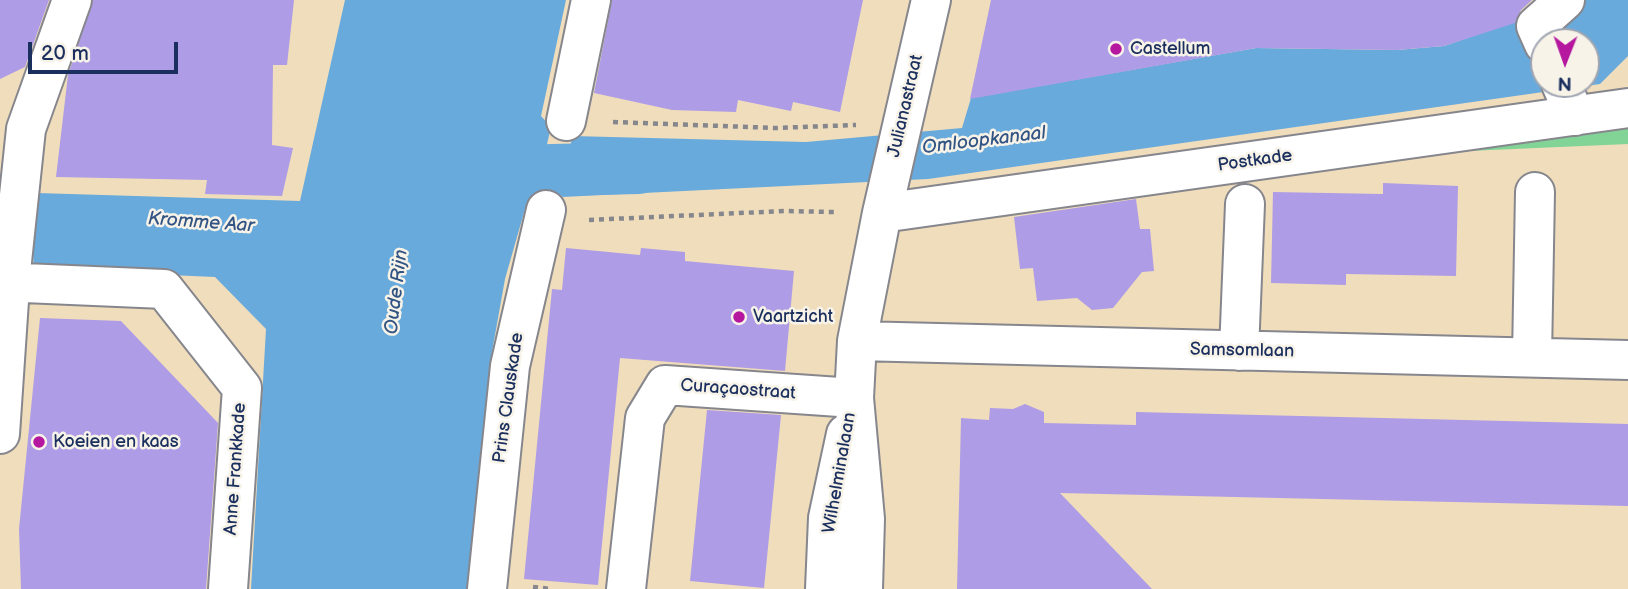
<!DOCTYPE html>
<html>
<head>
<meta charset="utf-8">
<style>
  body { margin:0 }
  #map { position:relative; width:1628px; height:589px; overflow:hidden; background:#f0ddbc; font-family:"Balsamiq Sans",sans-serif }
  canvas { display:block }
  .north { position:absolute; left:1530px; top:28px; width:70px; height:70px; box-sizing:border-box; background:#f7f3e8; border:2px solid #9fa5b1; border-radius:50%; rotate:181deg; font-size:19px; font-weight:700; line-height:28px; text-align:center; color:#1b2f5e }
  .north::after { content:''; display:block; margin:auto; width:24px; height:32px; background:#b5179e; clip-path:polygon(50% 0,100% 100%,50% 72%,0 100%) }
  .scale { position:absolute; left:28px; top:42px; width:150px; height:32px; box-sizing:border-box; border:4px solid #1b2f5e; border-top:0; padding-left:9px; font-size:21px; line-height:24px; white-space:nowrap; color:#1b2f5e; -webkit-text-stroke:5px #f7f3e8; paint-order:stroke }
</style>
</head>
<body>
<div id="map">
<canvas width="1628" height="589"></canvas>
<div class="north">N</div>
<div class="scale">20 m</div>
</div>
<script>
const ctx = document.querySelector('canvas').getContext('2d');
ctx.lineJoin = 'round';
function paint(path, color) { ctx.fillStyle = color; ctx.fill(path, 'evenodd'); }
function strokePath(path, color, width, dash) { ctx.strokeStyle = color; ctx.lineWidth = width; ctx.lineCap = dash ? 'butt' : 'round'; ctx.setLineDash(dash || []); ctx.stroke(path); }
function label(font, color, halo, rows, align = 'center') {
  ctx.font = font + ' "Balsamiq Sans",sans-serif'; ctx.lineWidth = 5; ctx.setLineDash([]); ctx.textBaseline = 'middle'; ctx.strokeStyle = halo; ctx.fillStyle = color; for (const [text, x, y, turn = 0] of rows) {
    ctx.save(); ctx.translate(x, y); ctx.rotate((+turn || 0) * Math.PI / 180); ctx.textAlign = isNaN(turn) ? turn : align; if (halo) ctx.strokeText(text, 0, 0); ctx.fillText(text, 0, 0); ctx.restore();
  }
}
paint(new Path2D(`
  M1628 118V144L1468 151V138Z`), '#81d496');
paint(new Path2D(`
  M345 0H566L541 116 551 127 534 200 525 209 505 279 490 363 473 589H251L266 329 215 277 34 269 33 254 0 253 37 193 300 201Z
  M1546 0H1628V56L1600 84 928 179 562 197 572 136 806 142 962 128 971 98 1256 48 1397 50 1444 46 1511 23ZM1544 42H1586V84H1544Z`), '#68aadc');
strokePath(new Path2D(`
  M467 172 639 168`), '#68aadc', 52);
paint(new Path2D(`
  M0 0H49L25 67 0 79Z
  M93 0H294L287 65H273L272 145 293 148 282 196 205 194 207 180 56 177 68 75Z
  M612 0H863L840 112 793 102 791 111 738 100 736 112 672 110 594 93Z
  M991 0H1532L1521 10 1515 23 1444 46 1397 50 1256 48 970 99Z
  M1383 183 1458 186 1456 276 1346 274V285L1271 283 1273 192 1383 194Z
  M1136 199 1140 229H1150L1154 271 1142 272 1113 308 1092 310 1077 298 1037 301 1033 268 1020 269 1014 217Z
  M566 248 640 255 641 248 685 252V261L794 271 785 371 620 358 598 585 524 579 552 289 562 290Z
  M40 318 121 321 218 423 206 589H21L19 529Z
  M1025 404 1044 412V423L1136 425V412L1628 424V506L1060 493 1152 589H957L961 418 989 420 990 408 1013 409Z
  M707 410 781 415 764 588 690 581Z`), '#ae9ce6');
const minor = new Path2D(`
  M1544 44 1536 26 1565 0
  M1561 84 1575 116
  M566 121 591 0
  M882 213 1628 108
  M0 282 164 289 242 388 228 589
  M857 341 1628 360
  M1239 351 1245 204
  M1532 357 1535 192
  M0 434 11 271 26 129 72 0
  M487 589 510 366 546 210
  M626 589 645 418 665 385 854 398
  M825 589 828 518 846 434
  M863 589 865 519 854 398 857 341 882 213 931 0`);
strokePath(minor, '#86868d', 42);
strokePath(new Path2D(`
  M613 122 776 128 856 125
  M589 220 784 211 835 212
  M533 587 551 589`), '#86868d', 4.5, [5, 5]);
strokePath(minor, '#fff', 38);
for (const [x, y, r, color] of [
  [1116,49,7,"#b5179e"],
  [739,317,7,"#b5179e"],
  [39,442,7,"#b5179e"]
]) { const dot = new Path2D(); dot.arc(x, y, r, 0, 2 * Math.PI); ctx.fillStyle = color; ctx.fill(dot); strokePath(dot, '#f7f3e8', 2.5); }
label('18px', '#1b2f5e', '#f7f3e8', [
  ["Castellum",1130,49],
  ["Vaartzicht",753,317],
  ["Koeien en kaas",53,442]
], 'left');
label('18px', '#1b2f5e', '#f7f3e8', [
  ["Julianastraat",906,106,-77],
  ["Postkade",1255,161,-8],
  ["Samsomlaan",1242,351,1],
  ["Curaçaostraat",738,390,4],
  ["Prins Clauskade",509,398,-82],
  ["Anne Frankkade",236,469,-86],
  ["Wilhelminalaan",840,473,-80]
]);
label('italic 19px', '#325484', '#f7f3e8', [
  ["Omloopkanaal",984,141,-7],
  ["Kromme Aar",201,223,4],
  ["Oude Rijn",397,292,-83]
]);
</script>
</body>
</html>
